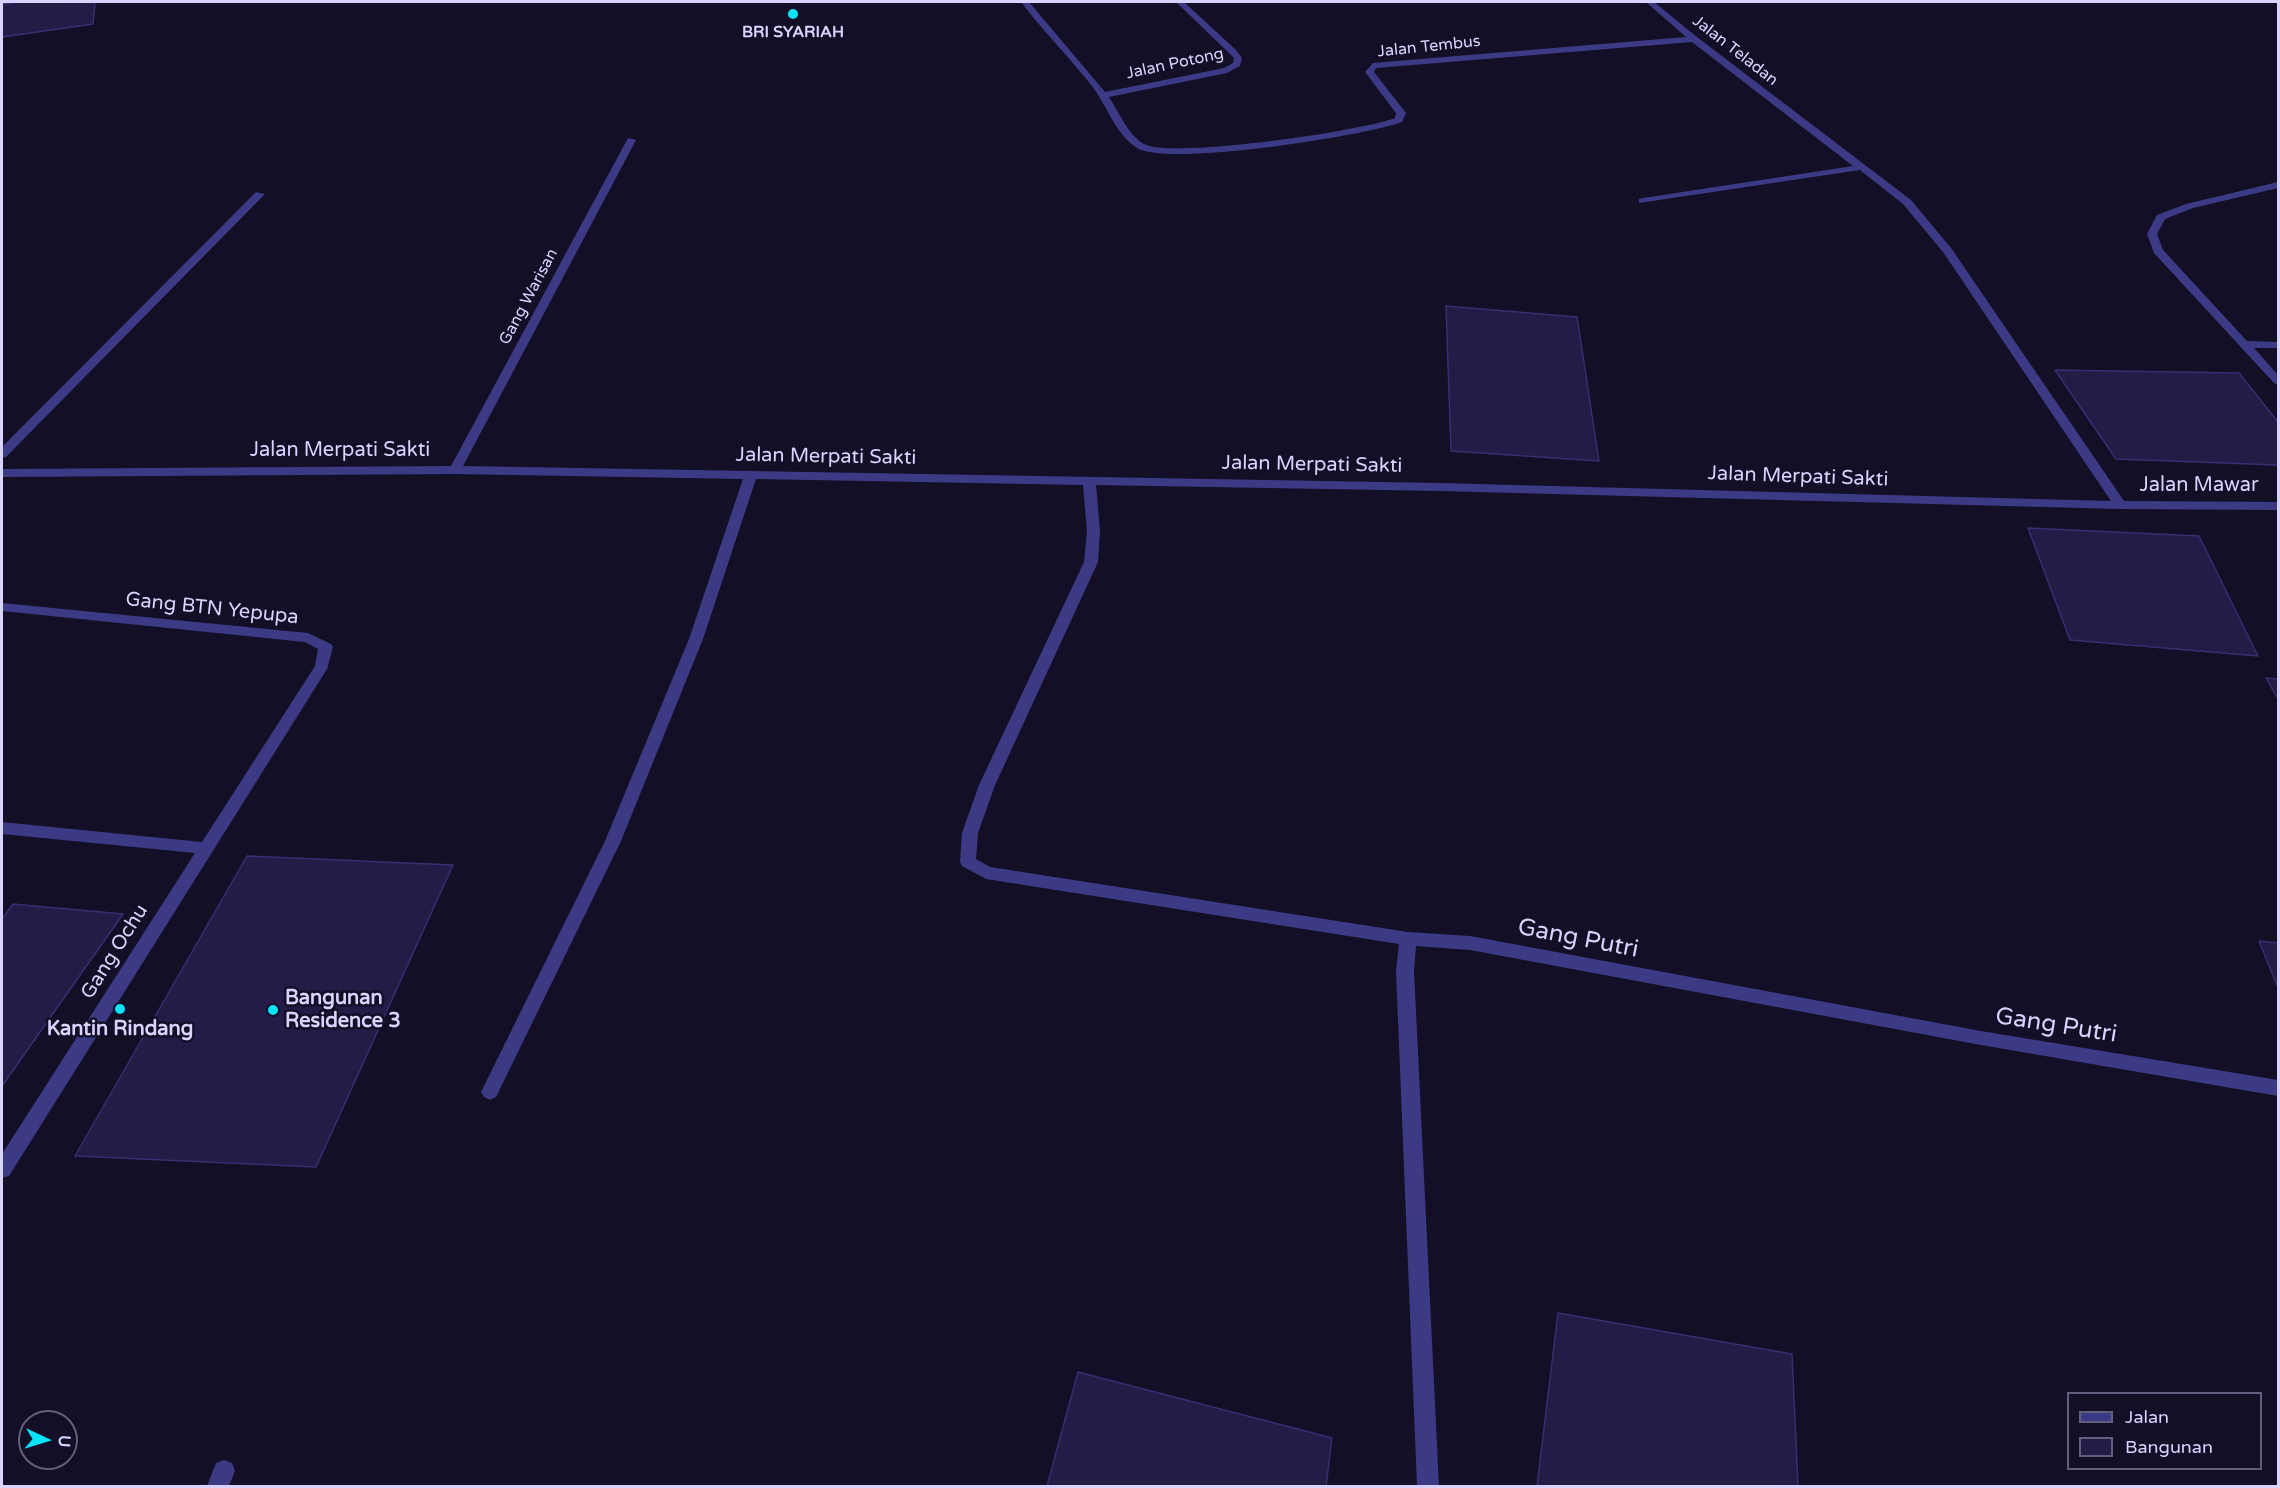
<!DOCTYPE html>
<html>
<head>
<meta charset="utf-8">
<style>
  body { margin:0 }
  #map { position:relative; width:2280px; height:1488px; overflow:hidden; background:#130f26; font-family:"Varela Round",sans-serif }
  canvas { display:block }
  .frame { position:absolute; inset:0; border:3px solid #d9d4ff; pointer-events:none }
  .legend { position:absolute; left:2067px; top:1392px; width:195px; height:78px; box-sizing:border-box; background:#130f26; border:2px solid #625e7d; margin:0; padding:8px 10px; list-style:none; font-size:18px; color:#d9d4ff }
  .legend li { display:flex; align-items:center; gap:12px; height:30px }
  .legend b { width:30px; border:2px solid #625e7d }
  .north { position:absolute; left:18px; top:1410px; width:60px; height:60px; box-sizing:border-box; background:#130f26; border:2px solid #625e7d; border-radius:50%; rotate:94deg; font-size:16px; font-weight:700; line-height:24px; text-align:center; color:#d9d4ff }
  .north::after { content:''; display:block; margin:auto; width:21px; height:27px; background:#00e5ff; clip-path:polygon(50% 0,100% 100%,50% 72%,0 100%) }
</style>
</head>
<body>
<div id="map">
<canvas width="2280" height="1488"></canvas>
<div class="frame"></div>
<ul class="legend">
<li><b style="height:8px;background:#3d3a85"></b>Jalan</li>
<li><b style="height:16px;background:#241b47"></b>Bangunan</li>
</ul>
<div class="north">U</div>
</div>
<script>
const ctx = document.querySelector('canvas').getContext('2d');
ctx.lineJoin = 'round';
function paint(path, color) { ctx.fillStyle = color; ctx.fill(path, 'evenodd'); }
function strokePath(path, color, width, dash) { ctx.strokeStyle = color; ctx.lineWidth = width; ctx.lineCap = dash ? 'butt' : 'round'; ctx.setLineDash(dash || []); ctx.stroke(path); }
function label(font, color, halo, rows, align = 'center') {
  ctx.font = font + ' "Varela Round",sans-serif'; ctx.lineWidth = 5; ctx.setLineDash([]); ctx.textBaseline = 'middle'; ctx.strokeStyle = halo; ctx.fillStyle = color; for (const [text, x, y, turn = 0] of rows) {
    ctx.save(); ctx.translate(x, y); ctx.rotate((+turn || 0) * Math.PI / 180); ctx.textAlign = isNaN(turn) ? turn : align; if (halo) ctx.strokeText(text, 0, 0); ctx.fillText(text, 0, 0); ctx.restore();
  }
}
const building = new Path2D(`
  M21 2H95L93 24 2 37V4Z
  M1446 306 1577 317 1599 461 1451 451Z
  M2055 370 2239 373 2278 422V465L2116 459Z
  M2028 528 2199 536 2258 656 2070 640Z
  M2266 678 2278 679V699Z
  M247 856 453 865 316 1167 75 1156Z
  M13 904 123 914 2 1086V919Z
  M2259 941 2278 943V988Z
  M1558 1313 1792 1354 1798 1486H1537Z
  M1078 1372 1332 1438 1326 1486H1047Z`);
paint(building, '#241b47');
strokePath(building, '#3b2d73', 1.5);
paint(new Path2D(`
  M1021 2H1029L1105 92 1224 68 1233 63 1234 58 1230 54 1176 2H1184L1236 50 1242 58 1240 66 1227 73 1109 97C1119 112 1128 135 1144 144 1171 159 1362 131 1395 118L1396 113 1365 72 1373 63 1686 37 1646 2H1654L1697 37 1911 200 1951 248 2124 501 2278 502V510L2120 509 1440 491 1096 485 1100 531 1098 562 995 785 978 833 976 859 990 867 1408 932 1470 936 1981 1031 2278 1080V1096L1981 1045 1470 950 1416 946 1414 971 1439 1486H1417L1396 971 1399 944 986 879 962 866 960 862 962 833 979 785 1084 562 1087 531 1083 485 756 479 703 639 621 841 496 1097 490 1100 484 1097 481 1092 605 841 689 639 743 479 455 474 2 477V469L451 466 628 138 636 140 463 466 1440 483 2111 501 1943 252 1903 204 1860 170 1639 203V199L1643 198 1853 166 1692 42 1376 68 1374 72 1406 113 1402 122C1364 136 1168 167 1137 148 1116 135 1106 104 1092 86 1069 57 1043 31 1021 2Z
  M2278 182V188L2193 208 2165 219 2157 234 2163 250 2247 341 2278 342V348H2254L2278 375V385L2274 383 2154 253 2147 234 2157 215 2186 204Z
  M256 192 265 194 6 457 2 458V447Z
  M2 603 308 633 331 644 333 647 327 669 9 1176 2 1178V1154L195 853 2 834V822L202 842 315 666 318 649 305 642 2 611Z
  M224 1460 232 1463 235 1471 229 1486H207L216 1463Z`), '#3d3a85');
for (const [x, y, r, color] of [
  [793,14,6,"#00e5ff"],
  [120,1009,6,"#00e5ff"],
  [273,1010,6,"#00e5ff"]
]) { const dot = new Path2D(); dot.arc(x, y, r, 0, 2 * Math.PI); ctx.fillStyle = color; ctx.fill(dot); strokePath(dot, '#130f26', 2); }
label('bold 16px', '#d9d4ff', '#130f26', [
  ["BRI SYARIAH",793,33]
]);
label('16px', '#d9d4ff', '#130f26', [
  ["Jalan Tembus",1429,47,-6],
  ["Jalan Teladan",1735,51,38],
  ["Jalan Potong",1175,64,-12],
  ["Gang Warisan",529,297,-62]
]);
label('20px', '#d9d4ff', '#130f26', [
  ["Jalan Merpati Sakti",340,451],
  ["Jalan Merpati Sakti",826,457,1],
  ["Jalan Merpati Sakti",1312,465,1],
  ["Jalan Merpati Sakti",1798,477,2],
  ["Jalan Mawar",2199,486],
  ["Gang BTN Yepupa",212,609,6],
  ["Gang Ochu",115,952,-58]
]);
label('bold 20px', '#d9d4ff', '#130f26', [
  ["Bangunan",285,999],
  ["Residence 3",285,1022],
  ["Kantin Rindang",120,1030,"center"]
], 'left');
label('24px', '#d9d4ff', '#130f26', [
  ["Gang Putri",1578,939,11],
  ["Gang Putri",2056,1026,9]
]);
</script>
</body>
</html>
